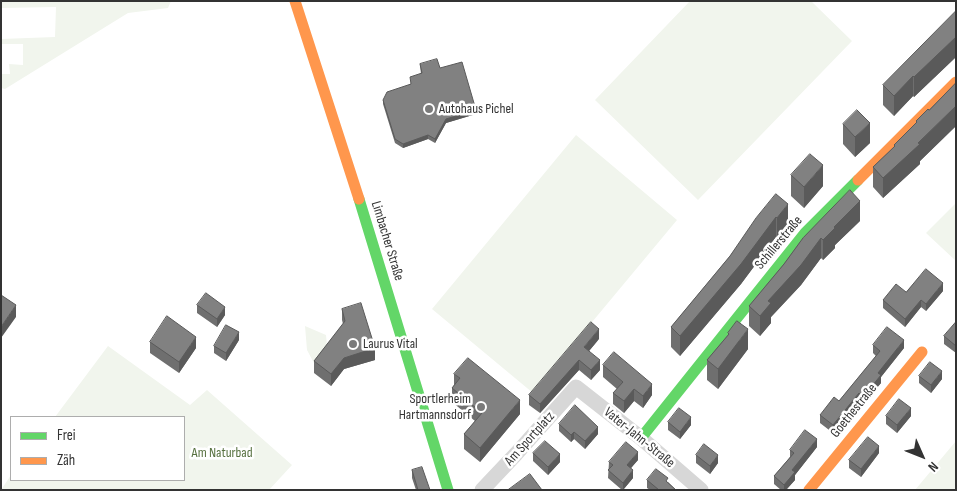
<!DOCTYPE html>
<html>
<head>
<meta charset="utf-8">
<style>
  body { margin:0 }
  #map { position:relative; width:957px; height:491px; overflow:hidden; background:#fff; font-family:"Sofia Sans Condensed",sans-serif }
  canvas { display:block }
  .frame { position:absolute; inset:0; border:2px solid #333; pointer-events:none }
  .legend { position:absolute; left:10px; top:416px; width:175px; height:65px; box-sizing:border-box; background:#fff; border:1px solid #adadad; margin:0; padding:6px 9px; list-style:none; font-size:15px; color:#333 }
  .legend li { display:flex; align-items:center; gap:10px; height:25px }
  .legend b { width:25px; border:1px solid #adadad }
  .north { position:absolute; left:897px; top:431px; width:50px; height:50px; -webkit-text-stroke:4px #fff; paint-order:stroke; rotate:134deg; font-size:14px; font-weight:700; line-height:20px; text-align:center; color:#333 }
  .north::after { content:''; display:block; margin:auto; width:18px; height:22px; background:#333; clip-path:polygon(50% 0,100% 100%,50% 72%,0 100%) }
</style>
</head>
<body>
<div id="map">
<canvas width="957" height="491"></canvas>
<div class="frame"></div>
<ul class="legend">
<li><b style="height:6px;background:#63d668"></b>Frei</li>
<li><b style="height:6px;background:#ff974d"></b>Zäh</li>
</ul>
<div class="north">N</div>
</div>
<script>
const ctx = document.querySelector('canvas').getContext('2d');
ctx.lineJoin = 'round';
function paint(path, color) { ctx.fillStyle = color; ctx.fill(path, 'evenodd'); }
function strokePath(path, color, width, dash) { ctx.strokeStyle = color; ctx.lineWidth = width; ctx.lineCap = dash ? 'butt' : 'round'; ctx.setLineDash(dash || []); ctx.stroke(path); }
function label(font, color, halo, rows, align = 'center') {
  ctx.font = font + ' "Sofia Sans Condensed",sans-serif'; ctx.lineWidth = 5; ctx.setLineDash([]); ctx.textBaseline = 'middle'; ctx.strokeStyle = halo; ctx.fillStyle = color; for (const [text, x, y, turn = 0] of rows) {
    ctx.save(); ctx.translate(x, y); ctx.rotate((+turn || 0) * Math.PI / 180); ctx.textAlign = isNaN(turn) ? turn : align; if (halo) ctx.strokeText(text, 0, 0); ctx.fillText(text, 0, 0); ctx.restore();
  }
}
paint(new Path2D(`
  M1 1H171L168 8 128 13 5 89 1 88V74H10L9 64 23 65V44H1V39L55 37 56 7 1 8Z
  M690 1H811L852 41 698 200 595 100Z
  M576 135 677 220 533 393 432 309Z
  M956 203V261L926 233Z
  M305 326 326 335 327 345 330 352 315 365 307 350Z
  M108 346 190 405 207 390 292 465 269 490H1L11 475V480H184V417H55Z
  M956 441V490H915Z`), '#f1f5ed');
strokePath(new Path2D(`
  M482 490 516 454 576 387 641 438 701 490`), '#d7d7d7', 15);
strokePath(new Path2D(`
  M359 199 448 490
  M641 438 805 233 858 180`), '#63d668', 11);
strokePath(new Path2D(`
  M295 1 359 199
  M858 180 956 82
  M809 490 922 352`), '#ff974d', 11);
paint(new Path2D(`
  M956 11V57L914 97 913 96 894 116 883 105V85Z
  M420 64 440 68 476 114 446 123 435 143 428 139 403 148 395 143 383 104V100L411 84 421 74Z
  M956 83V126L920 161V164L883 198 873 187V167L894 147V145L916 124V121L929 110Z
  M843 124 870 143 855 157 843 144Z
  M791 175 823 186 804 208 791 196Z
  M776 194 788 224 777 238 776 237 741 284 680 356 671 347V327L730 256Z
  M860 221 835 245V248L823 260 821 258 801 285 771 317V323L760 336 749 326V306L784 264 803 238Z
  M943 291 926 311 921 307 905 327 883 308V300L906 292Z
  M197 305 225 315 217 327 197 313Z
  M342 309 375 360 344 369 331 386 314 373V361L343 324 342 320Z
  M956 322V353L944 344V336Z
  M728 333 748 349 718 389 707 380V360L728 335Z
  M599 339 589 351 600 370 591 380 579 370 540 413 529 405V395Z
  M239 340 226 361 214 353V346Z
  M150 342 196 348 179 373 150 353Z
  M873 345 904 348 881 377V383L863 404 859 401 833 433 820 423V415L839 401 876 356 873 353Z
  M603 365 652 395 643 408 634 401 624 413 613 404V393L617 389 603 377Z
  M454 374 520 414 480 462 464 449V434L475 421 452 402V388L454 385Z
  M919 376 942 379 931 393 919 383Z
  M886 416H911L897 433 886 424Z
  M668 422 691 425 680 439 668 430Z
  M559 424 598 434 585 449 574 439 571 442 559 431Z
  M817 447 795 475V480L786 490H781L774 484V476L790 457V450Z
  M533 453 560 462 548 475 533 461Z
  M879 453 861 477 849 468V460Z
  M696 455 718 463 710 474 696 463Z
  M638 460 630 468 633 478 623 490H622L608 478 609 462Z
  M412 470 430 490H416L412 478Z
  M647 480 668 482 676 490H650L647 488Z`), '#6f6f6f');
paint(new Path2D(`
  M956 37V57L914 97V77Z
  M913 76V96L894 116V96Z
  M956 106V126L920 161V164L883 198V178Z
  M476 110V114L446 123 435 143V139L446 119Z
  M870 123V143L855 157V137Z
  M428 135V139L403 148V144Z
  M823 165V186L804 208V187Z
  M860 201V221L835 245V248L823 260V240L834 227Z
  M788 204V224L777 238V218Z
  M776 217V237L741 284 680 356V336Z
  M821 238V258L801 285 771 317V323L760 336V316L768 301Z
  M943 283V291L926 311V304Z
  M921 300V307L905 327V319Z
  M16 305V317L1 338V327Z
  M225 307V315L217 327V319Z
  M599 329V339L584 357V347Z
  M748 329V349L718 389V369Z
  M239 332V340L226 361V353Z
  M196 337V348L179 373V362Z
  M904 340V348L881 377V383L863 404V397L878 373Z
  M375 348V360L344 369 331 386V374L344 358Z
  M579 360V370L540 413V404Z
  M600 360V370L591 380V370Z
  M942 371V379L931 393V385Z
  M652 384V395L643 408V396Z
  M634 389V401L624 413V401Z
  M859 393V401L833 433V425Z
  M520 400V414L480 462V448Z
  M911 408V416L897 433V425Z
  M691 417V425L680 439V432Z
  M598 427V434L585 449V441Z
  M574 432V439L571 442V435Z
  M817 439V447L795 475V480L786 490H784V485L792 470Z
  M879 446V453L861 477V469Z
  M638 452V460L627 473V465Z
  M560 454V462L548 475V467Z
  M718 455V463L710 474V466Z
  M633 470V478L623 490V483Z`), '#5a5a5a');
const building = new Path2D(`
  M956 11V37L914 77 913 76 894 96 883 85Z
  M437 59 440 68 462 62 476 110 446 119 435 139 428 135 403 144 395 139 383 100 387 92 411 84 410 77 422 73 420 64Z
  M956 83V106L918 143 920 144 883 178 873 167 895 146 894 145 917 122 916 121 928 109 929 110Z
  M857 110 870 123 855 137 843 124Z
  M810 154 823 165 804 187 791 175Z
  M850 190 860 201 834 227 835 228 823 240 821 238 801 265 768 301 771 303 760 316 749 306 784 264 803 238Z
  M776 194 788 204 777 218 776 217 741 264 680 336 671 327 730 256 756 218Z
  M926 269 943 283 926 304 921 300 905 319 883 300 896 284 906 292Z
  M206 293 225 307 217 319 197 305Z
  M1 295 16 305 1 327Z
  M361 303 375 348 344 358 331 374 314 361 345 321 342 309Z
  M167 316 196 337 179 362 150 342Z
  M737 321 748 329 718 369 707 360 729 334 728 333Z
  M591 322 599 329 584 347 600 360 591 370 579 360 540 404 529 395Z
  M956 322V346L944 336Z
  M226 325 239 332 226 353 214 346Z
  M887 327 904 340 878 373 881 375 863 397 859 393 833 425 820 415 834 397 839 401 880 351 873 345Z
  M614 352 652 384 643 396 634 389 624 401 613 393 623 382 603 365Z
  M468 358 520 400 480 448 464 434 482 413 452 388 460 378 454 374Z
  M930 362 942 371 931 385 919 376Z
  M899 399 911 408 897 425 886 416Z
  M575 405 598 427 585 441 574 432 571 435 559 424Z
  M679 408 691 417 680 432 668 422Z
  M805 430 817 439 792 470 795 472 784 485 774 476 794 453 790 450Z
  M868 437 879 446 861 469 849 460Z
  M545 441 560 454 548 467 533 453Z
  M626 442 638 452 627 465 633 470 623 483 608 470 613 465 609 462Z
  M704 444 718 455 710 466 696 455Z
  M422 467 430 490H418L412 470Z
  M656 469 668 478 666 481 676 490H659L647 480Z
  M530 474 542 490H508Z`);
paint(building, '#818181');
strokePath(building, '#5a5a5a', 1);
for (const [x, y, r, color] of [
  [429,109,5,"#7a7a7a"],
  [353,344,5,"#7a7a7a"],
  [481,407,5,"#7a7a7a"]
]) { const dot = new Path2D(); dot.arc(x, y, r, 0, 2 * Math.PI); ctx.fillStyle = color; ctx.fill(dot); strokePath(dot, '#fff', 2); }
label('14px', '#333', '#fff', [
  ["Autohaus Pichel",439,109],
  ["Laurus Vital",363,344],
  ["Sportlerheim",471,399,"right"],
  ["Hartmannsdorf",471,415,"right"]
], 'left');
label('14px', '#333', '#fff', [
  ["Limbacher Straße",387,241,73],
  ["Schillerstraße",779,243,-50],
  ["Goethestraße",854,411,-51],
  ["Vater-Jahn-Straße",639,438,39],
  ["Am Sportplatz",530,439,-48]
]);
label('14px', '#56703f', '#fff', [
  ["Am Naturbad",222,453]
]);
</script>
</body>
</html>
